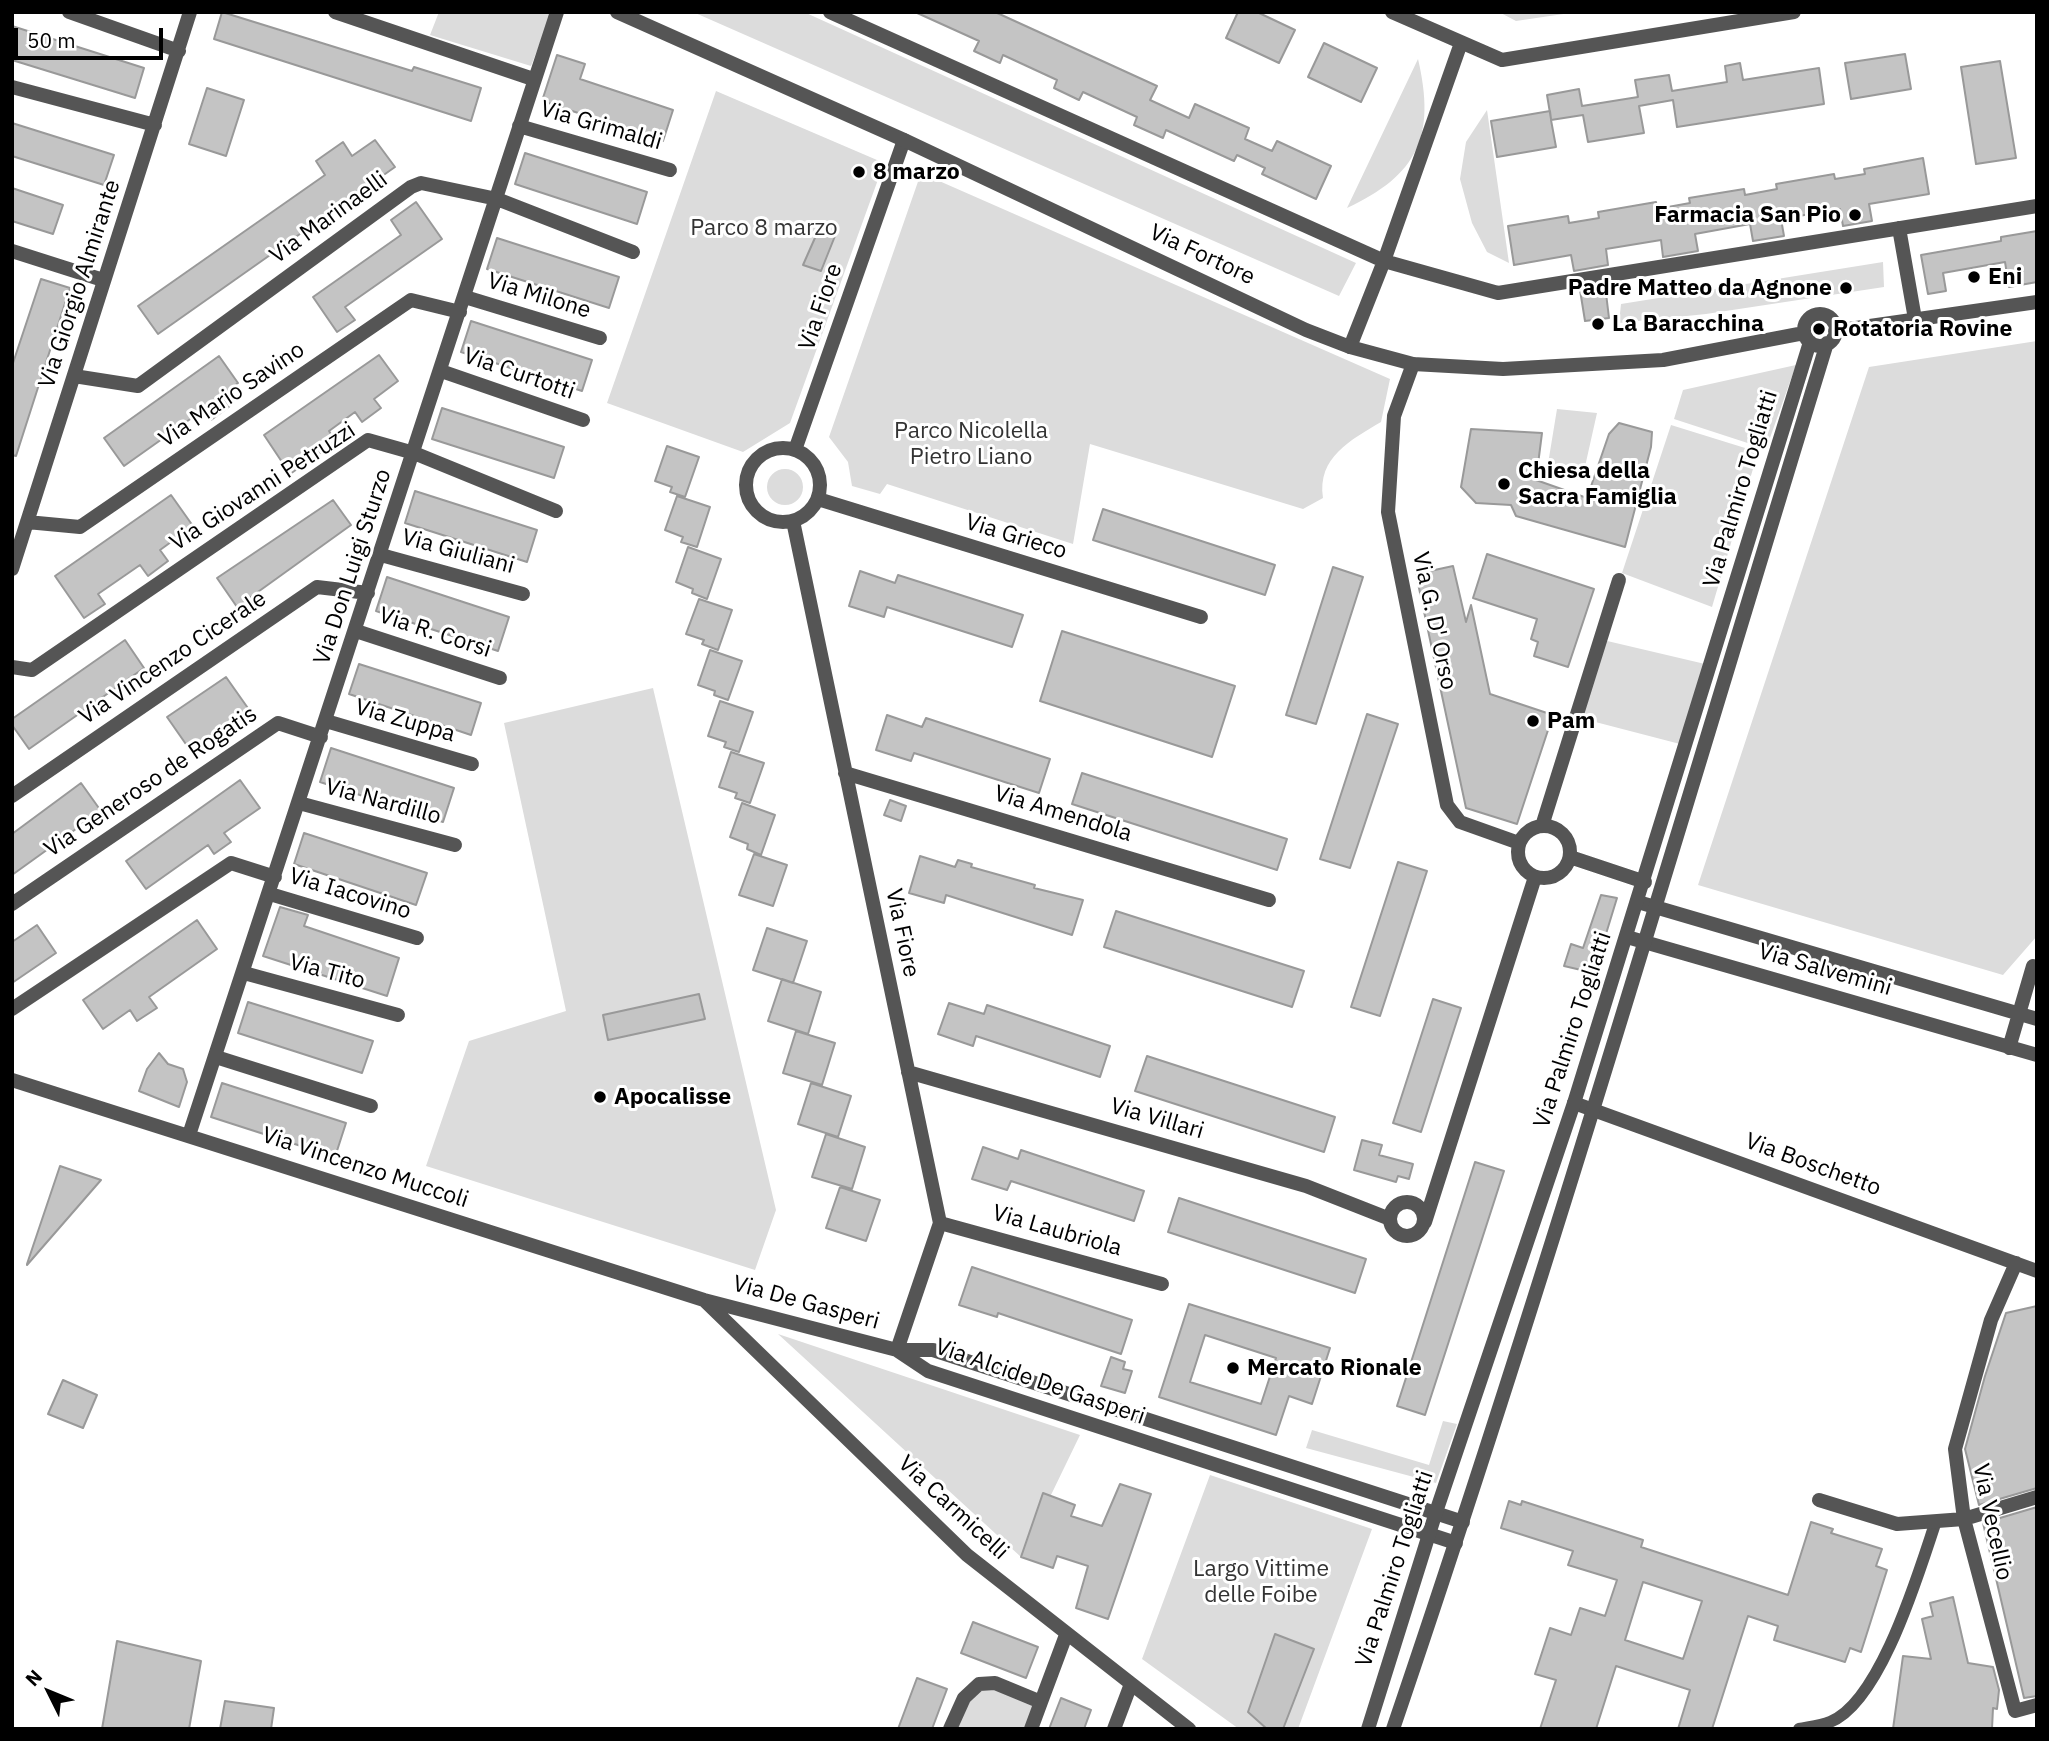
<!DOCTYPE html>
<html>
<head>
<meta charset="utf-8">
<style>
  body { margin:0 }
  #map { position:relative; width:2049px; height:1741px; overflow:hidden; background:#fff; font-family:"IBM Plex Sans",sans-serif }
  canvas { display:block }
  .frame { position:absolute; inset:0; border:14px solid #000; pointer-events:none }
  .north { position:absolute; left:14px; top:1657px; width:70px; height:70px; -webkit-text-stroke:5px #fff; paint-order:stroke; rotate:313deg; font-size:19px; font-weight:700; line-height:28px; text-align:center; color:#000 }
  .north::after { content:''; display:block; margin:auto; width:24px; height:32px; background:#000; clip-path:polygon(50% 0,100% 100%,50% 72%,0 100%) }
  .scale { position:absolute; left:14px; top:28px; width:149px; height:32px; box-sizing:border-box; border:4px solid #000; border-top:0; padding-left:9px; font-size:21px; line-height:24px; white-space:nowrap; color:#000; -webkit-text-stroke:5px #fff; paint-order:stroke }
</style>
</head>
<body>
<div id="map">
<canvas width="2049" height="1741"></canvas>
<div class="frame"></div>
<div class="north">N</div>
<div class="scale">50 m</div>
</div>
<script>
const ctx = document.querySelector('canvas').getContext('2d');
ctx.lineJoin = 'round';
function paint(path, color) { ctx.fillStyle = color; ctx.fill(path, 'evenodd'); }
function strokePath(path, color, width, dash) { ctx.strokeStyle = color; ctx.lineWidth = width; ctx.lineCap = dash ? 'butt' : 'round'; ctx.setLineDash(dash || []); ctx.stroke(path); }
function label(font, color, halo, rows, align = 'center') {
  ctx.font = font + ' "IBM Plex Sans",sans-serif'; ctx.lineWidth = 6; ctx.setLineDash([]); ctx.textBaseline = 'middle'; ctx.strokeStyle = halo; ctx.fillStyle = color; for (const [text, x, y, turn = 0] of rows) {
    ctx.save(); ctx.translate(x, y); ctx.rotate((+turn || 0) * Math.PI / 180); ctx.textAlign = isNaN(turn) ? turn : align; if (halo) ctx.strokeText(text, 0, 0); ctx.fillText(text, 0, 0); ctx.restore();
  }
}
paint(new Path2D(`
  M439 12H552L531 66 430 35Z
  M693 12H804L1356 263 1339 296Z
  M1499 12H1577L1516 21Z
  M1418 59C1436 136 1418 175 1347 208Z
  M716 91 884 163 790 423 743 452 607 403Z
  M1487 110 1509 263 1487 252 1472 223 1460 179 1466 142Z
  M921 173 1390 379 1381 422C1351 440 1317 457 1323 498L1303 509 1090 444 1073 544 887 484 880 494 852 486 848 462 829 437Z
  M1883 262 1884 287 1706 314 1619 323 1621 304Z
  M2037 341V936L2003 975 1698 885 1869 367Z
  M1796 365 1766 449 1674 419 1683 390Z
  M1557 409 1597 413 1582 480 1546 476Z
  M1671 425 1758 452 1712 607 1622 573Z
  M767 487a18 18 0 1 1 36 0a18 18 0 1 1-36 0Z
  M1603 640 1705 664 1680 744 1580 718Z
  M653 688 776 1210 755 1270 426 1166 469 1041 566 1011 504 723Z
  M778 1334 1080 1435 1021 1557Z
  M1443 1421 1457 1424 1436 1483 1306 1448 1312 1430 1429 1465Z
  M1210 1475 1372 1529 1298 1729H1239L1142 1659Z
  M979 1684 1041 1702 1031 1729H950Z`), '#dcdcdc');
const building = new Path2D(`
  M222 12 412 71 414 67 481 88 471 121 214 39Z
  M915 12H995L1157 86 1150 100 1189 118 1195 104 1249 128 1245 139 1272 151 1277 141 1331 166 1316 199 1262 174 1265 168 1237 155 1234 161 1166 130 1163 138 1134 125 1137 117 1083 92 1079 100 1054 88 1057 80 1003 55 1000 63 974 51 979 41Z
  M1238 12H1257L1295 30 1279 63 1226 38Z
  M12 26 144 68 135 98 12 60Z
  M1324 43 1377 68 1361 102 1308 77Z
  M1905 54 1911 89 1851 99 1845 63Z
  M557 55 585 64 580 79 673 110 663 141 542 101Z
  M2000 61 2016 158 1976 164 1961 67Z
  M1740 63 1743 80 1819 68 1824 104 1677 127 1673 100 1639 106 1644 133 1588 142 1583 115 1551 120 1556 147 1497 157 1491 121 1550 111 1551 119 1547 95 1579 89 1582 106 1638 97 1635 80 1669 75 1672 91 1727 82 1725 66Z
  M207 88 244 100 226 156 189 144Z
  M12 123 114 155 104 185 12 156Z
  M375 140 395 167 158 334 138 306 325 175 316 161 323 156 343 142 352 156Z
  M525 153 647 192 637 224 515 184Z
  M1923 158 1929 194 1869 204 1872 221 1843 226 1840 209 1781 219 1784 236 1753 241 1750 224 1695 234 1698 251 1663 257 1661 240 1606 249 1608 265 1574 271 1571 255 1514 265 1508 226 1568 216 1569 223 1599 218 1598 212 1656 202 1657 209 1690 203 1689 198 1744 189 1745 195 1777 189 1776 184 1834 174 1835 179 1865 174 1864 169Z
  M12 188 63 205 53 234 12 221Z
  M416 202 442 239 345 307 355 320 337 332 313 297 401 235 391 220Z
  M818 231 835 236 821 271 803 265Z
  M2037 231V282L2009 287 2005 262 1943 273 1946 291 1928 294 1921 255 2001 241V237Z
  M497 238 619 277 609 308 487 269Z
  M41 279 70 288 16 456 12 455V366Z
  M1605 285 1609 318 1585 321 1580 290Z
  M471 321 592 360 582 391 461 352Z
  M379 355 398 381 374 399 381 408 362 422 355 412 329 431 336 442 290 474 264 435Z
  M219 356 238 383 226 392 234 403 211 420 203 410 124 466 104 438Z
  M442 408 564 447 554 478 432 439Z
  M1619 423 1652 432 1651 447 1625 547 1516 516 1511 505 1476 503 1461 487 1471 429 1542 433 1536 480 1587 498 1609 434Z
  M667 446 699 457 685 497 670 492 672 487 655 481Z
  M415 491 537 530 527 562 405 523Z
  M171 495 193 526 160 550 168 561 148 576 140 565 98 594 105 604 84 618 55 576Z
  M677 496 710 507 697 547 681 542 683 537 665 530Z
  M333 500 351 525 237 607 217 578Z
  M1103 509 1275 565 1265 595 1093 540Z
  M688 547 721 559 707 599 692 593 693 589 676 582Z
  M1487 554 1594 589 1568 667 1534 656 1538 642 1531 639 1537 619 1473 598Z
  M1453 566 1466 622 1471 605 1490 694 1553 715 1517 824 1466 808 1416 574Z
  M1333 567 1363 577 1316 724 1286 715Z
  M860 571 895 583 898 575 1023 615 1012 647 887 607 884 617 849 606Z
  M387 577 509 617 498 651 376 611Z
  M699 599 732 610 718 650 702 644 704 640 686 634Z
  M1062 631 1235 686 1212 757 1040 701Z
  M125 640 144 668 29 749 12 725V719Z
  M710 650 742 661 728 700 714 695 715 691 698 685Z
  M359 664 481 703 471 735 349 694Z
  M226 677 250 711 230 724 237 733 222 743 215 733 190 750 167 717Z
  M720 701 753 712 739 752 724 747 726 742 708 736Z
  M1367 714 1398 724 1350 868 1320 859Z
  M887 715 922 727 926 718 1050 759 1039 793 914 753 911 761 876 750Z
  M331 748 454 788 443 822 320 782Z
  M731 752 764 763 750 803 735 798 737 793 719 787Z
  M1082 773 1287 839 1277 870 1072 804Z
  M240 780 260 808 224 833 231 842 214 854 208 845 146 889 126 861Z
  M81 783 101 811 12 875V834Z
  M890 800 906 806 901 821 884 815Z
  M742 803 775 815 761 855 747 849 748 844 730 837Z
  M304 833 427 873 416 905 294 864Z
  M754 854 787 865 773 906 739 895Z
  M920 856 955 867 958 860 972 864 971 867 1035 885 1034 888 1083 900 1072 935 946 895 944 903 909 893Z
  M1398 862 1427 871 1380 1016 1351 1007Z
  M1601 895 1617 898 1594 973 1564 966 1571 944 1583 948Z
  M280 907 308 915 304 926 399 958 387 996 263 956Z
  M1116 911 1304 971 1292 1007 1104 947Z
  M197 920 217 949 149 997 157 1008 137 1021 130 1010 103 1029 83 1000Z
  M37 925 56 953 12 983V942Z
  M767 928 807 941 793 983 753 970Z
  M782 979 821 992 808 1034 768 1021Z
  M699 994 705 1019 608 1040 603 1015Z
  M1433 999 1461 1008 1421 1132 1393 1123Z
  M248 1002 373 1041 362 1073 238 1033Z
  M949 1003 984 1014 987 1005 1110 1046 1100 1077 976 1036 973 1046 938 1034Z
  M796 1031 835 1043 822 1085 783 1073Z
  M159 1053 168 1064 183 1069 187 1082 179 1107 139 1091 147 1069Z
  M1147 1056 1335 1117 1324 1152 1135 1091Z
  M222 1083 346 1123 335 1157 211 1117Z
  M811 1083 851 1096 838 1137 798 1124Z
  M826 1134 865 1147 852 1189 812 1177Z
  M1362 1140 1382 1145 1379 1155 1413 1164 1409 1179 1398 1176 1396 1182 1354 1170Z
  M983 1147 1018 1159 1021 1150 1144 1191 1134 1221 1011 1181 1007 1190 972 1179Z
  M1475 1162 1504 1171 1425 1415 1397 1406Z
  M60 1166 101 1180 27 1265V1264Z
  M840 1187 880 1200 866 1241 826 1228Z
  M1179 1198 1366 1259 1355 1293 1168 1232Z
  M972 1267 1132 1320 1121 1354 998 1313 997 1317 959 1305Z
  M1189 1304 1330 1348 1312 1404 1289 1396 1276 1435 1159 1397ZM1205 1335 1276 1358 1261 1404 1190 1382Z
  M2037 1306V1488L1979 1505 1965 1449 1985 1376 2006 1313Z
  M1111 1357 1125 1362 1123 1369 1132 1371 1125 1393 1101 1386Z
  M63 1380 97 1395 83 1428 48 1414Z
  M1120 1484 1151 1494 1108 1619 1076 1608 1088 1566 1057 1556 1053 1568 1021 1557 1043 1493 1075 1505 1071 1516 1102 1526Z
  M1509 1501 1521 1505 1522 1501 1643 1540 1641 1547 1788 1595 1811 1522 1833 1529 1831 1533 1882 1549 1876 1566 1887 1570 1861 1652 1850 1648 1845 1662 1774 1640 1778 1626 1748 1616 1712 1729H1678L1690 1690 1616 1666 1596 1729H1540L1556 1680 1535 1674 1550 1628 1571 1635 1580 1608 1605 1616 1617 1580 1568 1565 1573 1551 1501 1528ZM1643 1582 1702 1601 1683 1659 1625 1640Z
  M2037 1507V1696L2024 1698 1983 1523Z
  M1953 1597 1968 1663 1993 1667 1999 1690 1997 1709 1993 1708 1992 1729H1893L1903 1656 1931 1659 1922 1619 1933 1616 1930 1603Z
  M973 1622 1038 1647 1026 1678 961 1653Z
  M1275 1634 1314 1649 1283 1729H1267L1248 1712Z
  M117 1641 201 1661 189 1729H102Z
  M917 1678 947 1689 932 1729H898Z
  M1061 1698 1091 1710 1084 1729H1049Z
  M225 1701 274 1708 271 1729H220Z`);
paint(building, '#c4c4c4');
strokePath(building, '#999', 2);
strokePath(new Path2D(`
  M1799 1729C1809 1727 1821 1726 1830 1722 1881 1702 1919 1571 1936 1521`), '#555', 12);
strokePath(new Path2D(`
  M69 12 179 51
  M335 12 533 79
  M830 12 1384 261 1498 293 2037 206
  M1392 12 1502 60 1794 12
  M12 87 155 125
  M519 126 670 170
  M1899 228 1915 319
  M12 251 103 280
  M465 297 600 338
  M1350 347 1384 261 1461 43
  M1413 364 1394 416 1388 512 1447 805 1460 822 1519 843
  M441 371 583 420
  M74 376 138 386 411 187 421 183 497 199 633 252
  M746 485a37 37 0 1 1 74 0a37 37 0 1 1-74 0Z
  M795 450 904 140
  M818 499 1201 617
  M793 521 940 1223 897 1350
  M27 522 80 527 411 300 460 312
  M381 555 523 594
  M12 569 190 12
  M356 631 500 678
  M12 667 32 670 368 440 414 453 556 511
  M326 721 472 764
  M845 773 1269 900
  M12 796 317 587 368 593
  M299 803 455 845
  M1542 826 1619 580
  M1518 852a26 26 0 1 1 52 0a26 26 0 1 1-52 0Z
  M1570 857 1645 882
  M270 894 417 938
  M1638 902 2037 1019
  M12 904 278 723 321 737
  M1627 937 2037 1055
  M244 973 398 1015
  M12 1009 231 863 275 877
  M2009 1048 2033 966 2037 967
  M216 1057 371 1106
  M908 1072 1306 1186 1390 1219
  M12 1080 704 1300 897 1350H933L1463 1522
  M1574 1103 2037 1271
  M189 1135 557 12
  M1390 1219a17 17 0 1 1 34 0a17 17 0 1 1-34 0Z
  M1425 1222 1535 877
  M940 1223 1162 1284
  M2016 1263 1991 1320 1955 1449 1964 1519 2015 1711 2037 1705
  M705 1301 967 1555 1189 1729
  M898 1351 928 1371 1456 1543
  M1819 1500 1897 1524 1964 1519 2037 1497
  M1041 1702 1066 1635
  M950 1729 964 1698 979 1684 995 1683 1041 1702 1031 1729
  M1114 1729 1131 1684`), '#555', 14);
strokePath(new Path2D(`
  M617 12 904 140 1306 330 1350 347 1413 364 1503 369 1663 360 1804 333
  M1804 330a16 16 0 1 1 32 0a16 16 0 1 1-32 0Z
  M1835 331 2037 302
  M1368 1729 1436 1512 1574 1103 1810 342
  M1393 1729C1549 1271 1685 806 1827 343`), '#555', 14);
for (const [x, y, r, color] of [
  [859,172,7,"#000"],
  [1855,215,7,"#000"],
  [1974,277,7,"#000"],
  [1846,288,7,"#000"],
  [1598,324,7,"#000"],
  [1819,329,7,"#000"],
  [1504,484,7,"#000"],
  [1533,721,7,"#000"],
  [600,1097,7,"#000"],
  [1233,1368,7,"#000"]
]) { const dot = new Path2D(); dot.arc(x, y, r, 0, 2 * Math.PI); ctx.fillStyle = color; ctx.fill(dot); strokePath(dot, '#fff', 2.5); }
label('23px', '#000', '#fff', [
  ["Via Grimaldi",601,126,16],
  ["Via Marinaelli",329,218,-36],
  ["Via Fortore",1202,255,25],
  ["Via Giorgio Almirante",80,284,-72],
  ["Via Milone",539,296,17],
  ["Via Fiore",821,307,-71],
  ["Via Curtotti",519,374,19],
  ["Via Mario Savino",232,395,-34],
  ["Via Giovanni Petruzzi",263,487,-33],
  ["Via Palmiro Togliatti",1741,489,-73],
  ["Via Grieco",1016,537,17],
  ["Via Giuliani",458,552,15],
  ["Via Don Luigi Sturzo",353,567,-72],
  ["Via G. D' Orso",1434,621,78],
  ["Via R. Corsi",435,633,18],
  ["Via Vincenzo Cicerale",173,658,-34],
  ["Via Zuppa",405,721,16],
  ["Via Generoso de Rogatis",151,782,-34],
  ["Via Nardillo",383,802,15],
  ["Via Amendola",1063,814,17],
  ["Via Iacovino",350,894,17],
  ["Via Fiore",902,933,78],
  ["Via Salvemini",1825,970,16],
  ["Via Tito",327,972,15],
  ["Via Palmiro Togliatti",1573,1030,-72],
  ["Via Villari",1157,1119,16],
  ["Via Boschetto",1813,1165,20],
  ["Via Vincenzo Muccoli",365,1168,18],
  ["Via Laubriola",1057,1231,16],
  ["Via De Gasperi",806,1303,15],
  ["Via Alcide De Gasperi",1040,1382,19],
  ["Via Carmicelli",953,1508,43],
  ["Via Vecellio",1992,1522,78],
  ["Via Palmiro Togliatti",1395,1569,-72]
]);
label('bold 23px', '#000', '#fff', [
  ["8 marzo",873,172],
  ["Farmacia San Pio",1841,215,"right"],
  ["Eni",1988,277],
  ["Padre Matteo da Agnone",1832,288,"right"],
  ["La Baracchina",1612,324],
  ["Rotatoria Rovine",1833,329],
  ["Chiesa della",1518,471],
  ["Sacra Famiglia",1518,497],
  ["Pam",1547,721],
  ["Apocalisse",614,1097],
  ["Mercato Rionale",1247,1368]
], 'left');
label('23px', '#333', '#fff', [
  ["Parco 8 marzo",764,228],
  ["Parco Nicolella",971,431],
  ["Pietro Liano",971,457],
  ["Largo Vittime",1261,1569],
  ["delle Foibe",1261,1595]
]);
</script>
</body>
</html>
